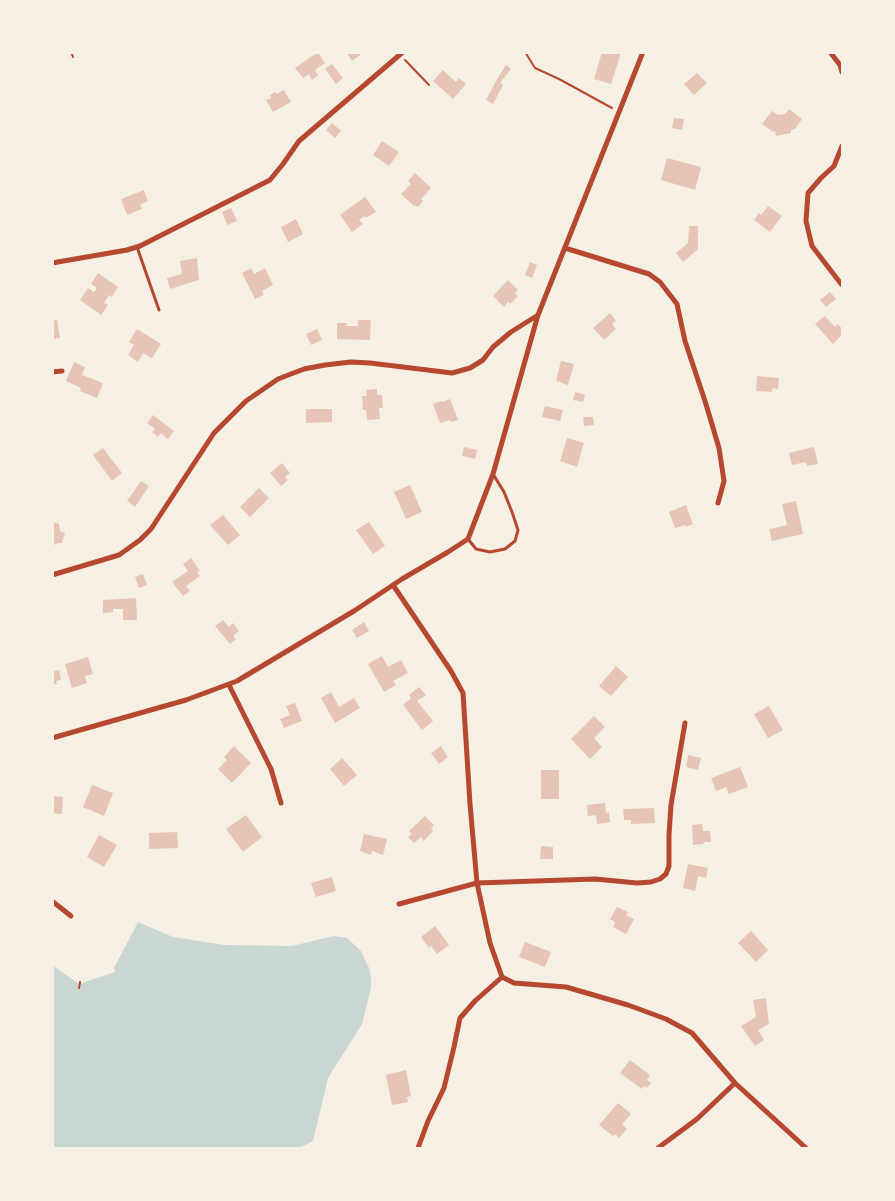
<!DOCTYPE html>
<html>
<head>
<meta charset="utf-8">
<style>
  body { margin:0 }
  #map { position:relative; width:895px; height:1201px; overflow:hidden; background:#f6efe4; font-family:Rubik,sans-serif }
  canvas { display:block }
  .frame { position:absolute; inset:0; border:54px solid #f6efe4; pointer-events:none }
</style>
</head>
<body>
<div id="map">
<canvas width="895" height="1201"></canvas>
<div class="frame"></div>
</div>
<script>
const ctx = document.querySelector('canvas').getContext('2d');
ctx.lineJoin = 'round';
function paint(path, color) { ctx.fillStyle = color; ctx.fill(path, 'evenodd'); }
function strokePath(path, color, width, dash) { ctx.strokeStyle = color; ctx.lineWidth = width; ctx.lineCap = dash ? 'butt' : 'round'; ctx.setLineDash(dash || []); ctx.stroke(path); }
paint(new Path2D(`
  M138 922 173 937 224 945 292 946 334 936 347 938 361 951 369 968 371 978V988L362 1024 328 1078 313 1141 299 1148H53L52 965 79 984 115 972 114 968Z`), '#c9d6d2');
paint(new Path2D(`
  M318 52 325 63 315 70 318 75 312 80 309 74 303 78 295 68Z
  M346 52H364L352 61Z
  M602 52 621 53 611 84 594 79Z
  M332 64 343 78 336 84 325 69Z
  M506 65 511 69 500 83 503 85 493 104 486 100 496 81Z
  M443 70 456 82 459 78 466 84 453 99 433 81Z
  M697 73 707 83 694 95 684 84Z
  M284 90 291 102 273 112 266 100 271 98 270 95 275 92 276 94Z
  M789 109 802 119 795 129 791 130V133L776 136 775 131 773 132 762 124 772 111 778 115 785 114Z
  M674 118 684 119 682 130 672 128Z
  M332 123 341 131 335 138 326 130Z
  M382 141 399 152 389 166 373 155Z
  M667 158 701 167 695 190 661 180Z
  M415 173 431 188 421 199 423 201 418 207 415 205 414 206 401 194 411 184 408 181Z
  M144 190 148 201 140 205 142 209 127 215 121 199Z
  M365 197 376 212 366 218 365 216 359 220 363 224 352 232 340 215Z
  M768 206 782 216 770 232 754 220 759 213 761 215Z
  M231 208 237 221 227 225 222 212Z
  M296 219 303 234 288 242 281 227Z
  M689 226H698V249L683 262 676 253 688 243Z
  M197 258 199 280 170 289 167 278 182 274 180 261Z
  M530 262 537 265 532 278 525 275Z
  M251 268 254 274 265 268 273 285 262 291 264 295 255 299 242 273Z
  M98 273 118 287 112 297 109 295 104 303 108 305 101 315 80 300 88 288 94 292 97 288 91 284Z
  M508 280 518 290 515 293 518 296 510 304 508 302 504 307 493 296Z
  M830 292 836 299 826 307 820 300Z
  M610 313 616 321 612 324 616 329 604 340 593 328Z
  M825 316 835 327 838 324 842 329V335L833 344 815 324Z
  M57 320 60 338 52 339V321Z
  M358 320H371L370 340 337 339V323H347L346 326H358Z
  M137 329 161 344 152 358 143 353 138 362 128 355 134 345 129 342Z
  M317 329 322 340 311 345 306 334Z
  M561 361 574 364 568 385 556 381Z
  M74 362 85 367 82 375 103 383 97 398 80 391 81 388 66 381Z
  M757 376 779 378 778 389 772 388V392L756 391Z
  M377 389V395H382L383 408H379L380 419 367 420 366 410H363L362 396H367L366 390Z
  M575 392 585 395 583 402 573 400Z
  M450 399 458 420 451 422 450 420 440 423 433 404 441 401 442 402Z
  M545 406 563 410 560 421 542 417Z
  M306 409H332V422L306 423Z
  M153 415 174 431 168 439 161 433 158 437 152 432 155 429 147 423Z
  M583 417H593L594 425 584 426Z
  M567 438 584 443 577 467 560 461Z
  M464 447 477 450 475 459 462 456Z
  M814 447 818 464 807 466 806 462 792 465 789 453Z
  M103 448 122 473 112 481 93 455Z
  M282 463 290 473 285 477 288 480 281 486 270 473Z
  M141 481 149 486 135 507 127 501Z
  M410 485 422 512 406 519 394 492Z
  M259 488 269 498 250 517 240 507Z
  M796 501 803 534 772 541 769 529 787 525 782 504Z
  M686 505 693 524 686 527 685 525 675 528 669 512Z
  M223 515 240 535 228 545 210 525Z
  M52 522 59 524 60 531 65 533 62 543H58L52 546Z
  M369 522 385 546 373 554 356 530Z
  M191 558 200 571 197 572 200 576 186 586 190 591 183 596 172 582 188 571 183 564Z
  M143 574 147 585 139 588 135 577Z
  M136 598 137 620H123V609H113V612L103 613V600Z
  M223 620 229 627 233 623 239 631 233 636 236 639 230 644 215 626Z
  M364 622 369 631 357 638 352 630Z
  M382 656 388 667 401 660 408 673 393 681 396 685 384 692 368 664Z
  M88 657 93 674 85 676 87 683 72 688 65 664Z
  M616 666 628 677 611 696 599 686Z
  M59 670 61 680 56 681 57 684 52 685V672Z
  M419 687 426 695 417 701 433 721 422 730 403 705 411 698 409 695Z
  M331 692 339 707 354 698 360 708 335 723 321 698Z
  M295 703 302 721 284 728 280 719 290 715 286 706Z
  M769 706 783 730 768 738 754 714Z
  M594 716 605 727 594 738 602 747 590 759 571 739Z
  M234 746 251 763 232 783 218 769 227 760 224 757Z
  M441 746 448 757 439 764 431 753Z
  M688 755 701 758 698 770 686 767Z
  M342 758 357 775 344 786 330 769Z
  M740 767 748 787 729 794 726 787 716 791 711 778Z
  M541 770H559V799H541Z
  M92 785 113 793 104 816 83 807Z
  M52 796 63 797 62 814 52 813Z
  M605 803 606 813 609 812 610 822 597 824 596 815 588 816 587 805Z
  M654 808 655 823 631 824V820H624L623 809Z
  M246 815 262 837 243 852 226 829Z
  M425 816 434 825 431 829 433 831 424 841 421 837 414 843 408 837 412 834 409 831Z
  M702 824 703 831H710L711 842H704L703 844 693 845 692 825Z
  M177 832 178 848 149 849V833Z
  M364 834 387 839 383 855 372 851 371 855 360 851Z
  M99 835 117 845 104 867 87 857Z
  M541 846 553 847V859H540Z
  M688 864 708 868 706 878 698 876 695 891 683 888Z
  M332 877 336 891 316 897 311 883Z
  M617 907 628 912 626 915 634 919 626 934 613 927 615 922 610 919Z
  M435 926 449 945 437 954 431 946 429 948 421 937Z
  M751 931 768 950 756 962 738 943Z
  M525 942 551 952 545 967 519 957Z
  M766 998 769 1024 758 1030 764 1040 755 1046 741 1026 756 1017 753 1000Z
  M630 1060 650 1075 647 1080 651 1083 647 1088 644 1086 642 1089 620 1073Z
  M406 1070 411 1096 407 1097 408 1102 392 1105 386 1075Z
  M618 1103 631 1114 622 1124 627 1129 619 1138 615 1134 613 1136 599 1125Z`), '#e6c5b7');
strokePath(new Path2D(`
  M71 52 73 57
  M525 52 535 68 559 79 612 108
  M405 60 429 85
  M79 988 80 982`), '#b5482f', 2);
strokePath(new Path2D(`
  M137 247 159 310
  M468 539 476 549 490 552 505 549 515 541 518 530 512 512 504 492 493 474`), '#b5482f', 3);
strokePath(new Path2D(`
  M830 52 840 65 842 72
  M842 146 834 166 821 178 808 193 806 221 812 246 835 276 842 285
  M565 248 649 274 660 282 677 304 685 341 705 401 719 448 724 481 718 503
  M52 263 127 250 140 246 270 180 283 164 299 141 403 52
  M52 372 62 371
  M52 575 119 555 140 540 151 529 214 433 246 401 278 379 304 369 325 365 351 362 370 363 452 373 470 368 483 360 493 347 511 332 538 315
  M393 585 451 671 463 693 470 804 477 883 490 943 502 977 514 983 566 987 628 1005 666 1019 692 1033 735 1083 806 1148
  M229 685 271 769 281 803
  M52 738 186 700 237 681 354 611 402 579 448 552 468 539 493 474 538 315 643 52
  M52 901 71 916
  M399 904 477 883 595 879 637 883 651 882 660 879 666 874 669 866V835L671 805 685 723
  M418 1148 428 1121 444 1088 454 1047 460 1018 475 1001 502 977
  M658 1148 697 1119 735 1083`), '#b5482f', 5);
</script>
</body>
</html>
